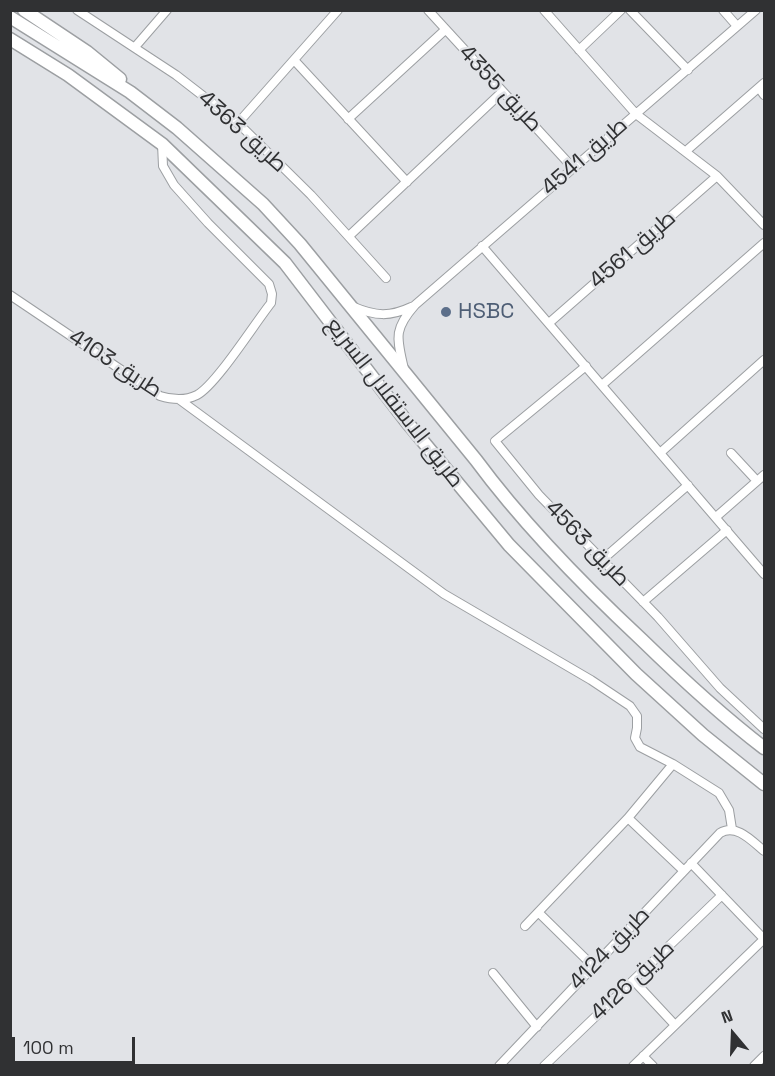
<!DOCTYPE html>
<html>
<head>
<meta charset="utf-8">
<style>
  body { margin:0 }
  #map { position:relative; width:775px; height:1076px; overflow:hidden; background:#e1e3e7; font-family:"Space Grotesk",sans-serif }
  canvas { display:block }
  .frame { position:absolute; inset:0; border:12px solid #303133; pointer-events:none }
  .north { position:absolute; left:703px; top:1004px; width:60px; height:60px; -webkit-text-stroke:4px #e1e3e7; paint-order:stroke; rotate:341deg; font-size:16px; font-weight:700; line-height:24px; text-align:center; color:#303133 }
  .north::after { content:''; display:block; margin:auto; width:21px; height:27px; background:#303133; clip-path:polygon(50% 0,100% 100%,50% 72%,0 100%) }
  .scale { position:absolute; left:12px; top:1037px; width:123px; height:27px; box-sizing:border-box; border:3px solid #303133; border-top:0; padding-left:8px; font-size:18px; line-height:21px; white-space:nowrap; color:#303133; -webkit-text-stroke:4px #e1e3e7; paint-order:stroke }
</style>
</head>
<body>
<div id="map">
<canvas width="775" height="1076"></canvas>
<div class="frame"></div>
<div class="north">N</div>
<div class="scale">100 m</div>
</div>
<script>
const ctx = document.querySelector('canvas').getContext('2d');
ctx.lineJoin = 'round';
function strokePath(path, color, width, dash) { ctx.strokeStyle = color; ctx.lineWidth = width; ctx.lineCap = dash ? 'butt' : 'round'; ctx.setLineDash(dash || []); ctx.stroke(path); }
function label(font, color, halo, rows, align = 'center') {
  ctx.font = font + ' "Space Grotesk",Cairo,sans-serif'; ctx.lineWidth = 4.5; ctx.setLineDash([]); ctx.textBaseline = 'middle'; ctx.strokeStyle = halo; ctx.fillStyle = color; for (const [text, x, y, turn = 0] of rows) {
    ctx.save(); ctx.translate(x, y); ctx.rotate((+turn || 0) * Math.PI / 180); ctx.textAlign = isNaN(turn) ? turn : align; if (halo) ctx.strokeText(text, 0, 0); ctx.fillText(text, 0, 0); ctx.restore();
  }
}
const street = new Path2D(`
  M77 10 176 75 238 123 311 195 386 278
  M428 10 573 168
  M544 10 636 114 717 176 764 225
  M630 10 688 70
  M723 10 737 26
  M135 47 167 10
  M579 50 621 10
  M294 60 407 182
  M759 88 764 95
  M348 119 445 30
  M238 123 338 10
  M686 151 764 83
  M349 236 502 92
  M482 246 764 574
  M10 295 160 396C173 400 185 401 197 395 216 385 255 323 271 303L272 294 269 284 208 223 174 185 163 166 162 144
  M354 307C375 316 390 317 411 307
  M549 323 717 176
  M586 366 495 441 539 495 658 617 720 688 764 729
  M404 369C397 338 393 330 415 305L756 10
  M602 385 764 243
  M180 400 444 594 591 680 630 706 637 716V728L635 738 640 747 673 764 719 793 729 810 732 829
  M660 453 764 360
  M731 453 757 481
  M716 517 764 475
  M602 560 688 485
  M643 602 727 530
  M628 818 684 871
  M691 863 764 939
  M539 913 593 966
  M525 926 628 818 673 764
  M493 973 537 1027
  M634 981 675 1025
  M643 1056 653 1066
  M499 1066 720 833C736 823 752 841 764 851
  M544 1066 722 895
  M633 1066 764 939
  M754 1066 764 1056`);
const primary = new Path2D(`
  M24 10 87 52 120 79
  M10 17 130 92 177 128 263 204 300 244 476 460C524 525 582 584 642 640 681 678 721 715 764 748
  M10 39 68 75 162 144 285 263 406 421 509 545 636 674 703 735 764 784`);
strokePath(street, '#9c9fa2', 10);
strokePath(primary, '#9c9fa2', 15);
strokePath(street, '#fff', 8);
strokePath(primary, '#fff', 12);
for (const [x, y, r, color] of [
  [446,312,6,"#5c6f8a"]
]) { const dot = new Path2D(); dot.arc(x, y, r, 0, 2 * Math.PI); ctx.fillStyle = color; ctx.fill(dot); strokePath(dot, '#e1e3e7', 2); }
label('22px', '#303133', '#e1e3e7', [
  ["طريق 4355",500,89,47],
  ["طريق 4363",242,132,42],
  ["طريق 4541",585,157,-41],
  ["طريق 4561",633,250,-41],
  ["طريق 4103",115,364,33],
  ["طريق الاستقلال السريع",394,403,52],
  ["طريق 4563",587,544,46],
  ["طريق 4124",610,949,-46],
  ["طريق 4126",633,981,-43]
]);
label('22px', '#4e5e75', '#e1e3e7', [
  ["HSBC",458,312]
], 'left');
</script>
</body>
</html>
